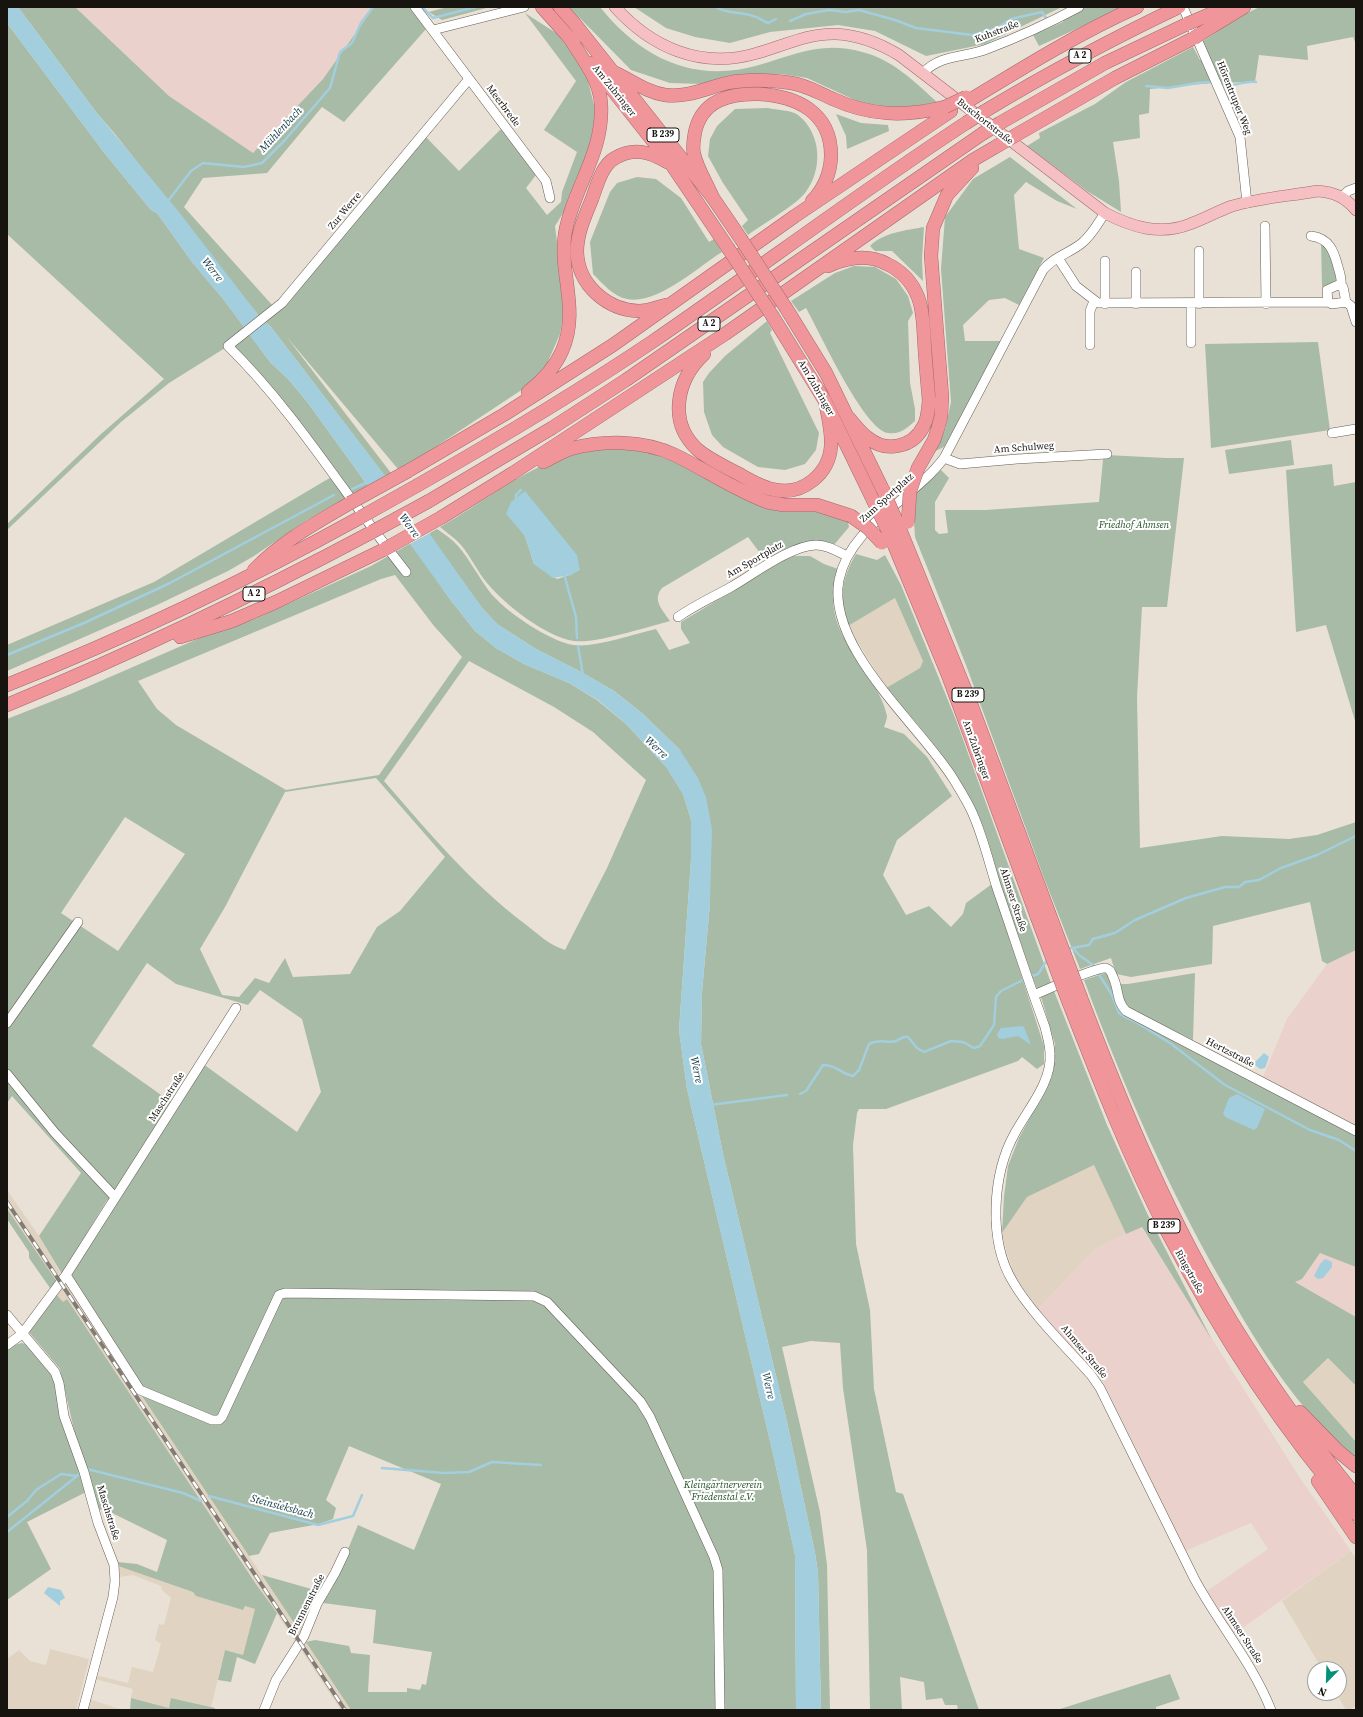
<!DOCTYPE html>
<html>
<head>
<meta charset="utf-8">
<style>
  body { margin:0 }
  #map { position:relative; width:1363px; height:1717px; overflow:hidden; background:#e9e1d5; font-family:"Source Serif 4",serif }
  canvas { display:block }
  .frame { position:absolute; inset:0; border:8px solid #171410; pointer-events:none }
  .north { position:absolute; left:1307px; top:1661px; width:40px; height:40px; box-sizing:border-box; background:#fff; border:1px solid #a2a19f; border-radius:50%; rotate:203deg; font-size:11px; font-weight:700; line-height:16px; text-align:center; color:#171410 }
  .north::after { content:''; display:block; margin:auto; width:14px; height:18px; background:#03917b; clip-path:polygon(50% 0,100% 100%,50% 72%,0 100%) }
</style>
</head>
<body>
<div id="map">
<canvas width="1363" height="1717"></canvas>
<div class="frame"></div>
<div class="north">N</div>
</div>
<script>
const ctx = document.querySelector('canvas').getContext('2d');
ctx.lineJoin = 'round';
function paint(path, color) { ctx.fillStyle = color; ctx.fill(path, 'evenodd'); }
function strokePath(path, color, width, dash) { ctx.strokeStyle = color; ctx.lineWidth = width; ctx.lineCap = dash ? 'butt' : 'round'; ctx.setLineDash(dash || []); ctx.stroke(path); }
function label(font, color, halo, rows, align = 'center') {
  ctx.font = font + ' "Source Serif 4",serif'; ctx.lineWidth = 4; ctx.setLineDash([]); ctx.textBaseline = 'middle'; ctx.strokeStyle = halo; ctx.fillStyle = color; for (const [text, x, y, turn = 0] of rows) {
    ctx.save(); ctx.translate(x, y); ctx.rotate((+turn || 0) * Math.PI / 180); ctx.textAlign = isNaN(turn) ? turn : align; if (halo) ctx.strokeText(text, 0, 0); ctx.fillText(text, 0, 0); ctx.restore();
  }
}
paint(new Path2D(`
  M895 598 923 661 920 668 886 688 848 626Z
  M1094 1165 1126 1234 1095 1249 1038 1309 1016 1279 1006 1250 1002 1233 1027 1197Z
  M7 1190 39 1236 65 1281 294 1623 301 1616 308 1619 302 1635 351 1710H341L67 1299 63 1302 55 1293 59 1286 7 1209Z
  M1328 1358 1356 1386V1442L1303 1382Z
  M1351 1551 1356 1558V1706L1350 1710H1346L1336 1693H1339V1669H1322L1282 1601Z
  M118 1566 193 1592 196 1596 243 1610 245 1606 255 1609 243 1655 225 1650 211 1707 172 1698 169 1708 131 1698 133 1689 95 1679V1675L128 1683 132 1667 153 1672 161 1644 155 1640 159 1624 164 1625 171 1598 162 1590 161 1586 133 1575 121 1577Z
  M50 1649 89 1659 76 1710H7V1659L19 1650 30 1661 46 1665Z
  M89 1699 123 1710H87Z`), '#e1d3c1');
paint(new Path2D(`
  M75 7H374L323 79 253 153 169 96Z
  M1356 950V1126L1263 1077 1287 1019 1327 964Z
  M1141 1227 1302 1481 1351 1551 1234 1634 1207 1591 1268 1549 1251 1523 1185 1551 1104 1383 1038 1309 1095 1249Z
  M1316 1243 1356 1260V1317L1295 1282Z`), '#ebd1cc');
paint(new Path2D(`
  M18 7H75L169 96 253 153 323 79 374 7H410L426 29 344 122 322 107 267 173 203 178 184 207 273 306 424 135 459 171 502 128 536 175 526 188 547 215 561 202 562 192 577 152 544 130 576 81 525 13 556 33 567 46 587 77 595 109 594 134 568 205 555 226 565 306 560 334 546 366 523 389 420 457 398 469 286 336 391 473 385 476 271 327 259 316 115 134 96 112Z
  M447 7H490L442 20 429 12Z
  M569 7H600C641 58 694 84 759 65 797 54 823 41 862 52 892 59 915 82 937 102L911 107 884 108 859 102 807 78 781 74 726 76 703 84 670 83 631 70Z
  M634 7H1062L985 44 926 56 875 31 838 25 770 32 730 43 695 37 666 28Z
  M1084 7H1125L1039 46 1033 35 1063 22 1064 17Z
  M1260 7H1356V44L1353 37 1307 46 1308 60 1259 55 1255 82 1212 83 1150 89 1149 113 1139 115 1140 138 1113 142 1119 181 1121 212 1087 191 1027 146 1040 138 1039 133 1095 104 1126 82 1193 47 1200 60 1209 58 1203 41 1217 32 1227 22Z
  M7 23 106 155 151 210 157 213 192 262 224 300 270 362 289 380 308 403 368 486 307 520 254 556 228 571 157 605 7 671V645L154 582 333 476 274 401 225 348 169 383 121 422 7 530V524L101 434 164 379 7 234Z
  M768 108C776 110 791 110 798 115 822 134 823 170 805 193 796 205 761 225 748 235L742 226 748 220 723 183 708 156 710 139 717 126 735 109Z
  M836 114 861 123 888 125 889 131 847 149 846 136Z
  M1010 157 1077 209 1057 201 1026 182 1014 195 1019 249 1044 258 1019 305 1005 298 989 300 963 325 965 341H1001L975 392 944 447 935 451 945 430 951 402 941 269 945 217 973 179Z
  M637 177 656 179 681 198 709 242 714 239 722 252C698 267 657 305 627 299 614 297 602 283 593 274L590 242 610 192 617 183Z
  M924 227 922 259 923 281 892 251H875L870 246C882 233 907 230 924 227Z
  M1321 241 1328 247 1339 280 1322 287Z
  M854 266 875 267 896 279 908 296 913 313 908 321 910 383 915 409V421C907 428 900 435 888 433 864 430 819 331 806 308L799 312 791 301 835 273Z
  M767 321 772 330 770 333 819 433 816 450 805 464 785 470 758 467 723 447 712 435 704 412 703 382 709 373 725 356Z
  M1318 342 1330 430 1211 448 1205 344Z
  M1291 440 1294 465 1229 474 1225 450Z
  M629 449 649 453 670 460 773 509 817 512 834 515 848 522 849 527 833 546C799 540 800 543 772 560L763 557 748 537 662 588C652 600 662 609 670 621 647 627 595 644 574 641 546 637 504 604 487 583 477 571 471 557 461 545 455 538 447 533 440 527 483 503 540 456 589 450 602 449 615 449 629 449ZM522 532 573 574 557 579 534 564 525 536Z
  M1106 455 1166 458H1184L1167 607H1142L1137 697 1140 848 1222 836 1289 839 1317 835 1356 822V950L1327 964 1322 961 1310 902 1213 926 1212 964 1131 977 1116 974 1111 958 1080 969 1044 878 966 665 915 537 914 522 915 492 941 470 949 478 935 502V530L939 534 948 533 945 510H986L1099 502 1103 460Z
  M1332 464 1334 486 1356 482V724L1326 625 1296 632 1286 470Z
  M437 529C444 534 452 539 458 546 470 560 478 576 489 591 503 610 549 641 573 645 594 648 634 634 656 629L669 650 690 643 681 629V622L791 556H810L824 564 838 569C831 589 831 612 841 632 853 657 882 689 887 716 887 719 885 724 884 727L904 734 927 757 952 796 897 840 883 875 906 915 929 906 951 927 963 914 966 903 992 884 1044 1046V1064L1037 1069 1022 1057 1018 1061 886 1109H859L857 1113 853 1145 856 1244 870 1310 874 1389 896 1492 903 1494 979 1710H958L957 1705H945L942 1698 926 1700 924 1682 900 1677 902 1710H870L867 1550 843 1388 840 1343 811 1341 782 1347 820 1512 827 1565 830 1710H821L818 1573 815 1553 787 1422 723 1154 701 1044 702 992 710 903 680 750 642 713 614 691 583 673 536 649 497 624 483 609 428 534Z
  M411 543 449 598 475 631 496 648 524 664 569 683 597 700 627 725 667 768 683 794 691 820V860L679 1030 687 1089 774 1458 795 1555 796 1710H351L306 1642 315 1640 349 1646 351 1653 370 1655 368 1692H407V1688L420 1690 422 1684 426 1685 432 1652 373 1643 376 1610 323 1603 332 1588 358 1525 414 1550 441 1484 349 1446 326 1500 336 1508 333 1519 319 1524 270 1533 259 1554 249 1556 65 1281 115 1203 107 1200 62 1274 39 1236 81 1173 12 1096 7 1103V719L73 693 202 637 255 619 371 566ZM395 575 434 626 462 657 379 775 286 790 176 725 157 709 138 681 381 579ZM469 661 554 707 593 732 646 780 607 868 565 950C549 945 538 934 525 924 471 883 428 832 384 781ZM376 778 445 857 400 911 377 927 350 974 293 977 285 958 269 983 255 978 239 997 222 995 200 949 225 907 285 792ZM125 817 185 854 118 951 61 913ZM147 963 176 984 248 1005 260 990 302 1019 321 1092 297 1132 199 1061 171 1102 92 1046Z
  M856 554 877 560 885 555 901 585 956 720 1051 983 1037 989C1025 956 1014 924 1003 891 994 863 988 834 975 807 952 762 919 726 886 688L920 668 923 661 895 598 848 626C839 597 841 580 856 554Z
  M1105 973 1109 977 1115 1002 1121 1013 1356 1136V1267L1320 1253 1302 1279 1295 1282 1356 1317V1386L1328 1358 1303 1382 1356 1442V1458C1340 1443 1322 1429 1308 1412 1276 1374 1250 1332 1226 1289 1168 1189 1124 1087 1084 980Z
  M1195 973 1193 1040 1129 1008 1124 1000 1119 984H1128Z
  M1054 991 1107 1125 1147 1213 1212 1340 1142 1227 1126 1234 1094 1165 1027 1197 1002 1233 1004 1197 1008 1166 1019 1138 1052 1077 1055 1044 1041 997Z
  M7 1209 57 1282 50 1288 29 1258V1252L7 1219Z
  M55 1293 63 1302 67 1299 256 1584 277 1613 255 1664 237 1657 231 1682 218 1680 225 1650 243 1655 255 1609 245 1606 243 1610 196 1596 193 1592 118 1566 117 1562 137 1564 157 1572 167 1540 104 1509 98 1510 90 1490 27 1522 51 1569 7 1600V1349L14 1345 22 1343 32 1347 56 1381 75 1434 60 1369 28 1331Z
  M262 1575 322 1592 308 1619 301 1616 294 1623Z
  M1170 1674 1180 1699 1156 1707V1710H1057Z
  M131 1698 169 1708 171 1698 215 1708 214 1710H130Z`), '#a7bba6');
paint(new Path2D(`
  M7 7H18L96 112 179 212 259 316 271 327 432 537 483 609 497 624 536 649 583 673 614 691 642 713 680 750 698 778 706 797 712 829 710 903 702 992 701 1044 723 1154 787 1422 815 1553 818 1573 821 1710H796L795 1555 774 1458 687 1089 679 1030 691 860V820L683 794 667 768 627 725 598 700 569 683 524 664 496 648 475 631 449 598 308 403 289 380 270 362 224 300 192 262 157 213 151 210 106 155 7 23Z
  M525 491 577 555 580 570 571 575 553 578 534 564 525 536 506 514 511 502Z
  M1022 1026 1024 1027 1031 1045 1018 1036 1002 1039 998 1038 997 1034 1001 1028Z
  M1264 1053 1269 1057 1265 1068 1260 1069 1255 1065V1062Z
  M1237 1094 1265 1109 1257 1128 1254 1130 1225 1117 1223 1113 1229 1098Z
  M1325 1259 1332 1262V1267L1323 1278 1318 1279 1314 1276 1320 1264Z
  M48 1587 61 1590 65 1598 60 1601V1606L44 1593Z`), '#a2cede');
paint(new Path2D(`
  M386 475 430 533 410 544 366 487Z`), '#e9e1d5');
strokePath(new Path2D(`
  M422 7 433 18 476 7
  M716 7C726 14 742 12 753 16 759 17 762 21 768 23L776 19
  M790 21 806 14 829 10 846 12 859 10 895 20 916 28 972 35 997 28 1011 19 1042 12 1046 18
  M1222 84C1235 88 1244 80 1256 82
  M1146 86 1168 88 1197 83 1211 82
  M168 201 191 171 203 163 244 167 262 163 285 140 330 88 340 52 352 43 361 23 373 7
  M352 489 368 482
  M516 501V495L521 490
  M564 574 576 617 577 638
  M578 646 583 675
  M7 655 84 623 170 583 334 495
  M1073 948 1079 955 1093 965 1112 995 1119 1013 1125 1017 1134 1021 1170 1043 1225 1085 1310 1130 1339 1140 1356 1151
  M1066 949 1089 945 1093 939 1115 933 1135 920 1186 898 1225 887H1239L1245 882 1259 880 1281 868 1317 855 1356 836
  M1029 977 1038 974 1048 959
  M800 1094 806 1091 823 1065C837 1065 841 1074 853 1076L859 1070 869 1044C880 1038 887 1044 896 1041 901 1039 902 1036 908 1037L917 1048 924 1052 951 1041 963 1042 974 1048 980 1046 994 1025 996 997 1001 991 1025 979
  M710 1105 787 1095
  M382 1468 444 1473 469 1472 492 1462 541 1465
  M87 1469 183 1493 201 1501
  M209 1496 318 1525 353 1516 362 1495
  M7 1517 27 1501 36 1490 61 1474 77 1476 81 1472
  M7 1532 77 1476`), '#a2cede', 2.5);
const minor = new Path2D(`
  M415 7 546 181 550 198
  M1183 7 1240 137 1247 203
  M433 30 524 7
  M923 73C941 54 964 58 987 49 1019 37 1049 23 1079 7
  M1342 197 1348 191 1356 188
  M1105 213C1098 223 1092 235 1082 243 1070 253 1053 257 1043 270L944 458C913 500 850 525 839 580 826 648 921 726 954 780 960 790 967 801 972 812 983 836 989 863 997 888 1013 934 1028 981 1045 1027 1047 1036 1050 1045 1050 1054 1052 1082 1028 1109 1015 1133 992 1174 988 1241 1013 1282 1031 1313 1066 1347 1091 1375L1100 1388 1194 1578C1218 1623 1252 1662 1271 1710
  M1265 226 1266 304
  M1311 236C1329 238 1334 251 1338 267 1340 273 1342 279 1341 286
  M1199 251V304
  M1058 258 1076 286 1098 303 1328 302
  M1105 261V304
  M1136 272V304
  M1338 285 1343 287 1346 302 1332 304 1328 302 1327 290Z
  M1346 302 1351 306 1356 322
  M1191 343V304
  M1090 345V311L1094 301
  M1332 433 1356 429
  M944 458 960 464 1017 459 1107 454
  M406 572C346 497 297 414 228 346L282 303 469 79
  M678 617C695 605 713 597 731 587 752 575 792 545 816 545 827 545 837 551 847 556
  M1034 995C1046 990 1095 967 1106 968 1110 969 1112 974 1113 977 1119 989 1116 1001 1126 1011L1356 1131
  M7 1023 78 922
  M7 1074 55 1133 115 1197
  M66 1275 140 1390 212 1420H219L222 1417 279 1295 285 1293 534 1296 547 1302 640 1401 650 1417 714 1557 718 1570 720 1710
  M7 1315 55 1372 59 1383 64 1416 84 1472 98 1523 114 1565 115 1581 113 1597 83 1710
  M7 1345 22 1334 66 1275 236 1008
  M264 1710 276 1680 304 1636 317 1604 335 1573 345 1552`);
const major = new Path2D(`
  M615 7C651 47 700 69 754 54 781 47 807 33 836 34 859 35 879 43 899 55L1105 213C1132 227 1160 236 1190 224 1204 219 1218 211 1232 206 1260 198 1289 196 1317 191 1334 192 1345 197 1356 210`);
const highway = new Path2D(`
  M542 7 574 43
  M560 7 575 24 713 198 741 239
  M1194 21 1227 7
  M1200 34 1244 7
  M591 63 672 165 728 248
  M613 72C631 80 646 92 665 95 687 98 707 88 727 83 747 79 771 80 791 83 806 85 819 93 833 99 870 116 905 117 945 107
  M970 100C1024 67 1079 33 1137 7
  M985 111C1048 73 1112 39 1179 7
  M1000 123 1105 63 1187 24
  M1016 135 1115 78 1194 38
  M713 198C707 184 697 168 694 154 692 147 694 139 695 132 702 100 730 93 759 94 796 96 831 112 831 155 831 172 824 189 812 201
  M828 266C848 257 868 254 887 264 902 271 912 282 918 297 923 309 923 323 924 336 925 357 927 379 929 400 928 410 928 419 923 427 913 447 886 453 868 438 861 433 855 425 849 418
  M666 305C657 307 648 311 639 311 607 310 578 285 577 252 577 233 585 216 592 199 597 185 602 165 615 158 634 147 650 152 667 162
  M786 308 826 373 883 490
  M773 317 825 401 873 500
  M704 354C677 379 667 422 698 450 710 460 724 466 737 473 750 480 762 488 776 490 803 495 829 474 831 446 832 431 828 416 825 401
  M528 392C542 381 555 367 562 351 580 310 559 274 565 234 573 188 604 153 601 104 600 79 581 57 569 37
  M543 462C552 458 561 452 570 449 604 440 643 440 675 455 706 470 735 490 767 502L784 505H817L851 516
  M918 468 934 440 938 428 941 417 942 396 931 256 933 228 947 195 972 168
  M408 471 505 414 613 345 795 216 951 111
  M418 485C497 440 576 393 652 342 757 270 859 193 966 123
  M429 501 552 428 626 380 982 134
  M442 517 513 473 725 334 973 160 997 146
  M899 527 971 704 1049 913
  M890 535 948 675 1037 917
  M254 570C282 541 316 523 350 503
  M180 637 232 621 276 602 385 549
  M7 685C128 637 247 580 361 517
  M7 705C133 653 252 596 372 532
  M1081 998C1124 1110 1170 1222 1233 1324 1270 1384 1311 1441 1356 1496
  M1069 1003C1099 1080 1129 1157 1167 1231 1219 1332 1281 1428 1356 1514
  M1300 1412 1338 1451 1356 1466
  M1318 1481 1356 1537`);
strokePath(minor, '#655e54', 10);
strokePath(major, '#a4686a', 12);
strokePath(highway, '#a4686a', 14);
strokePath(minor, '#fff', 9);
strokePath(major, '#f6c0c3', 11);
strokePath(highway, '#f0969b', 13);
const rail = new Path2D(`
  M7 1202 345 1710`);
strokePath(rail, '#817c74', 4);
strokePath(rail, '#fff', 2.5, [8]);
const highwayBridge = new Path2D(`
  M1187 24 1194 21
  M1194 38 1200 34
  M945 107 966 97
  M966 123 985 111
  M982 134 1000 123
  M997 146 1016 135
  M741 239 786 308
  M728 248 773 317
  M883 490 899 527
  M873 500 890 535
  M350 503 408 471
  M851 516 868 528 882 543
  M361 517 418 485
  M908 522 910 491 918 468
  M372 532 429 501
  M385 549 442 517
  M1049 913 1081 998
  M1037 917 1069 1003`);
strokePath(highwayBridge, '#a4686a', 14, []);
strokePath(highwayBridge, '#f0969b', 13);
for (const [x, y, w] of [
  [1080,56,22],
  [663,135,32],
  [709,324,22],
  [254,594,22],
  [968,695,32],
  [1164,1226,32]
]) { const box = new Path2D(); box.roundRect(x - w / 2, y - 7, w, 14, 3); ctx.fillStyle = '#fff'; ctx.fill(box); strokePath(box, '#171410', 1); }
label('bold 9px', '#171410', null, [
  ["A 2",1080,56],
  ["B 239",663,135],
  ["A 2",709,324],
  ["A 2",254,594],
  ["B 239",968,695],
  ["B 239",1164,1226]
]);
label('10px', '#171410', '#fff', [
  ["Kuhstraße",997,32,-21],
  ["Am Zubringer",614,91,51],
  ["Hörentruper Weg",1234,98,68],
  ["Meerbrede",503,106,53],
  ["Buschortstraße",985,122,38],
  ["Zur Werre",345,211,-50],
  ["Am Zubringer",816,388,60],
  ["Am Schulweg",1024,448,-4],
  ["Zum Sportplatz",887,498,-42],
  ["Am Sportplatz",755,560,-30],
  ["Am Zubringer",976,750,70],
  ["Ahmser Straße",1013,900,72],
  ["Hertzstraße",1230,1053,27],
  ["Maschstraße",167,1097,-57],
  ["Ringstraße",1189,1272,61],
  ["Ahmser Straße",1084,1352,50],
  ["Maschstraße",108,1513,73],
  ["Brunnenstraße",307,1605,-63],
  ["Ahmser Straße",1242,1635,57]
]);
label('italic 10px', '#234d24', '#fff', [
  ["Friedhof Ahmsen",1134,525],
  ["Kleingärtnerverein",723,1485],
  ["Friedenstal e.V.",723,1497]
]);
label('italic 11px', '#0d3643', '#fff', [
  ["Mühlenbach",281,130,-47],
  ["Werre",212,270,52],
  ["Werre",409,526,53],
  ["Werre",656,748,43],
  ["Werre",696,1070,78],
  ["Werre",768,1386,77],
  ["Steinsieksbach",282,1507,15]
]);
</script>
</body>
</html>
